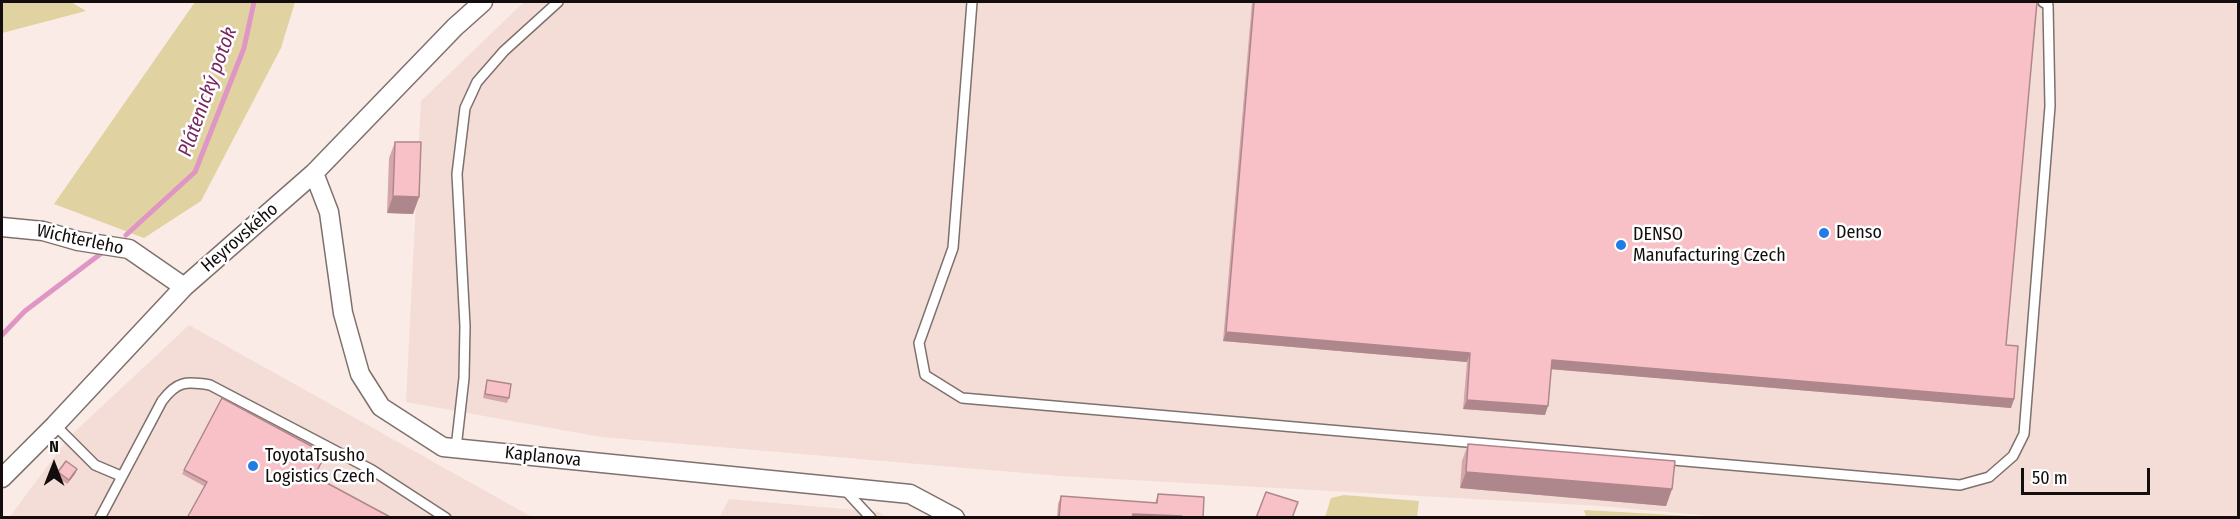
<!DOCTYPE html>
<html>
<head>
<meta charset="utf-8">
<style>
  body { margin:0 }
  #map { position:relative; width:2240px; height:519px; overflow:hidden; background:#faebe6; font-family:"Fira Sans Condensed",sans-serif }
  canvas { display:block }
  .frame { position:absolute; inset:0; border:3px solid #130e0d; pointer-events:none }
  .north { position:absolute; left:24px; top:435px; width:60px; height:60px; -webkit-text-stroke:4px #fff; paint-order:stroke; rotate:0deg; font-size:16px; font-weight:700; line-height:24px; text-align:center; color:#130e0d }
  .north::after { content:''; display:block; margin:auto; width:21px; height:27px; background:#130e0d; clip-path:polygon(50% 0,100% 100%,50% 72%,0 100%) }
  .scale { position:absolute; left:2021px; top:468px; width:129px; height:27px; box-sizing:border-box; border:3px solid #130e0d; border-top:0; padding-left:8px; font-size:18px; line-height:21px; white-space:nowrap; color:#130e0d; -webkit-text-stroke:4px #fff; paint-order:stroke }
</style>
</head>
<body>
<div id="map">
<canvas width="2240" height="519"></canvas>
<div class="frame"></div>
<div class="north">N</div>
<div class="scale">50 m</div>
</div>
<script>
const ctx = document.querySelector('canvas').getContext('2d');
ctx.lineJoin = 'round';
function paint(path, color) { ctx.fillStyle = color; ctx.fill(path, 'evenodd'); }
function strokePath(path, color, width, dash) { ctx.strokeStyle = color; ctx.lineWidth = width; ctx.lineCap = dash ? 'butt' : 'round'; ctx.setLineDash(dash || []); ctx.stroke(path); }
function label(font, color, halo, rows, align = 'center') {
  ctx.font = font + ' "Fira Sans Condensed",sans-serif'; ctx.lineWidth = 5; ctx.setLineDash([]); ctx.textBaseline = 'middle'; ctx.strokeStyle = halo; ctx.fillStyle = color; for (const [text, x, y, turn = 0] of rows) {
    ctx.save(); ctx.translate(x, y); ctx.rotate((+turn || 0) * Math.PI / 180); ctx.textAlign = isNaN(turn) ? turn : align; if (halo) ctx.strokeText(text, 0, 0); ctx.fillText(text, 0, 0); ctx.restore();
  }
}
paint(new Path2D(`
  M524 2H2238V517L1732 518 1601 506 1060 476 601 437 406 402 421 101Z
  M189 325 532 517 9 518 69 437Z
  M729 499 879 512 885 517 719 518Z`), '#f4ddd6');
paint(new Path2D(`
  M2 2H71L86 11 2 33Z
  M195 2H295L281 48 201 201 144 238 54 204Z
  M1344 495 1419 501 1417 517H1325L1331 498Z
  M1584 510 1710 517H1586Z`), '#e0d3a1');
strokePath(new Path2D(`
  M126 235 195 172 244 48 254 2
  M2 335 25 311 103 252`), '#df96c4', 5);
const lane = new Path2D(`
  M972 2 953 248 919 343 925 375 962 398 1960 485 1989 477 2013 456 2024 434 2050 106 2048 5 2043 2
  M55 425 95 465 121 476
  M456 448 464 378 465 326 457 174 465 108 477 82 504 51 558 2
  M844 489 871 518
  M100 518 162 401C177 381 186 381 210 385L372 470 446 518`);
const street = new Path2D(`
  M314 173 329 212 343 313 360 374 381 407 443 447 910 494 955 518
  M2 227 43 231 78 241 129 249 184 287
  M2 478 55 425 184 287 314 173 455 27 483 2`);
strokePath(lane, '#7e716d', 12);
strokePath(street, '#7e716d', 21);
strokePath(lane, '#fff', 9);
strokePath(street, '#fff', 18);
paint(new Path2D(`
  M1252 2H2037L2006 345 2014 399 2011 408 1551 369 1545 415 1463 409 1467 362 1223 341Z
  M395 142 419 197 413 214 387 213 389 158Z
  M487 380 509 398 507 403 483 398Z
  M1468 444 1672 489 1666 506 1460 488 1462 461Z
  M325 458 204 486 182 474 184 470Z
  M58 472 75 474 67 484 57 477Z
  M1158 494 1203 518H1057L1058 504 1061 496 1155 503Z`), '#d5a6ac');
paint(new Path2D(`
  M393 196 419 197 413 214 387 213Z
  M1226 332 1470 353 1467 362 1223 341Z
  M1552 360 2014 399 2011 408 1549 369Z
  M1467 400 1548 406 1545 415 1463 409Z
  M77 469 75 474 67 484 69 480Z
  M1466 472 1672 489 1666 506 1460 488Z
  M1133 514 1182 516 1181 518H1131Z`), '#ae878c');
const building = new Path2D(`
  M1254 2H2037L2006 345 2018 346 2014 399 1552 360 1548 406 1467 400 1470 353 1226 332Z
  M395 142H421L419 197 393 196Z
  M487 380 511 384 509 398 485 394Z
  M222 398 326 454 314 476 392 518H187L207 482 184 470Z
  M1468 444 1675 461 1672 489 1466 472Z
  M66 461 77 469 69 480 58 472Z
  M1266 492 1298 502 1292 518H1256Z
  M1158 494 1204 497 1203 518H1182V516L1133 514 1132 518H1059L1061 496 1157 503Z`);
paint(building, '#f8c1c8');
strokePath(building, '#ae878c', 1.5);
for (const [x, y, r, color] of [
  [1824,233,6,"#217de6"],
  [1621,245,6,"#217de6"],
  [253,466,6,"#217de6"]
]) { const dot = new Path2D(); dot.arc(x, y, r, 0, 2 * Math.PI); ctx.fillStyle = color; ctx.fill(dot); strokePath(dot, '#fff', 2); }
label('18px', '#130e0d', '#fff', [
  ["Denso",1836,233],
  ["DENSO",1633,235],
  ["Manufacturing Czech",1633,256],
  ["ToyotaTsusho",265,456],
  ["Logistics Czech",265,477]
], 'left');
label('18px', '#130e0d', '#fff', [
  ["Heyrovského",240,238,-41],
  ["Wichterleho",80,240,12],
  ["Kaplanova",543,457,6]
]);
label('italic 20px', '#7a2662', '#fff', [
  ["Plátenický potok",208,92,-70]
]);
</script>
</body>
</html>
